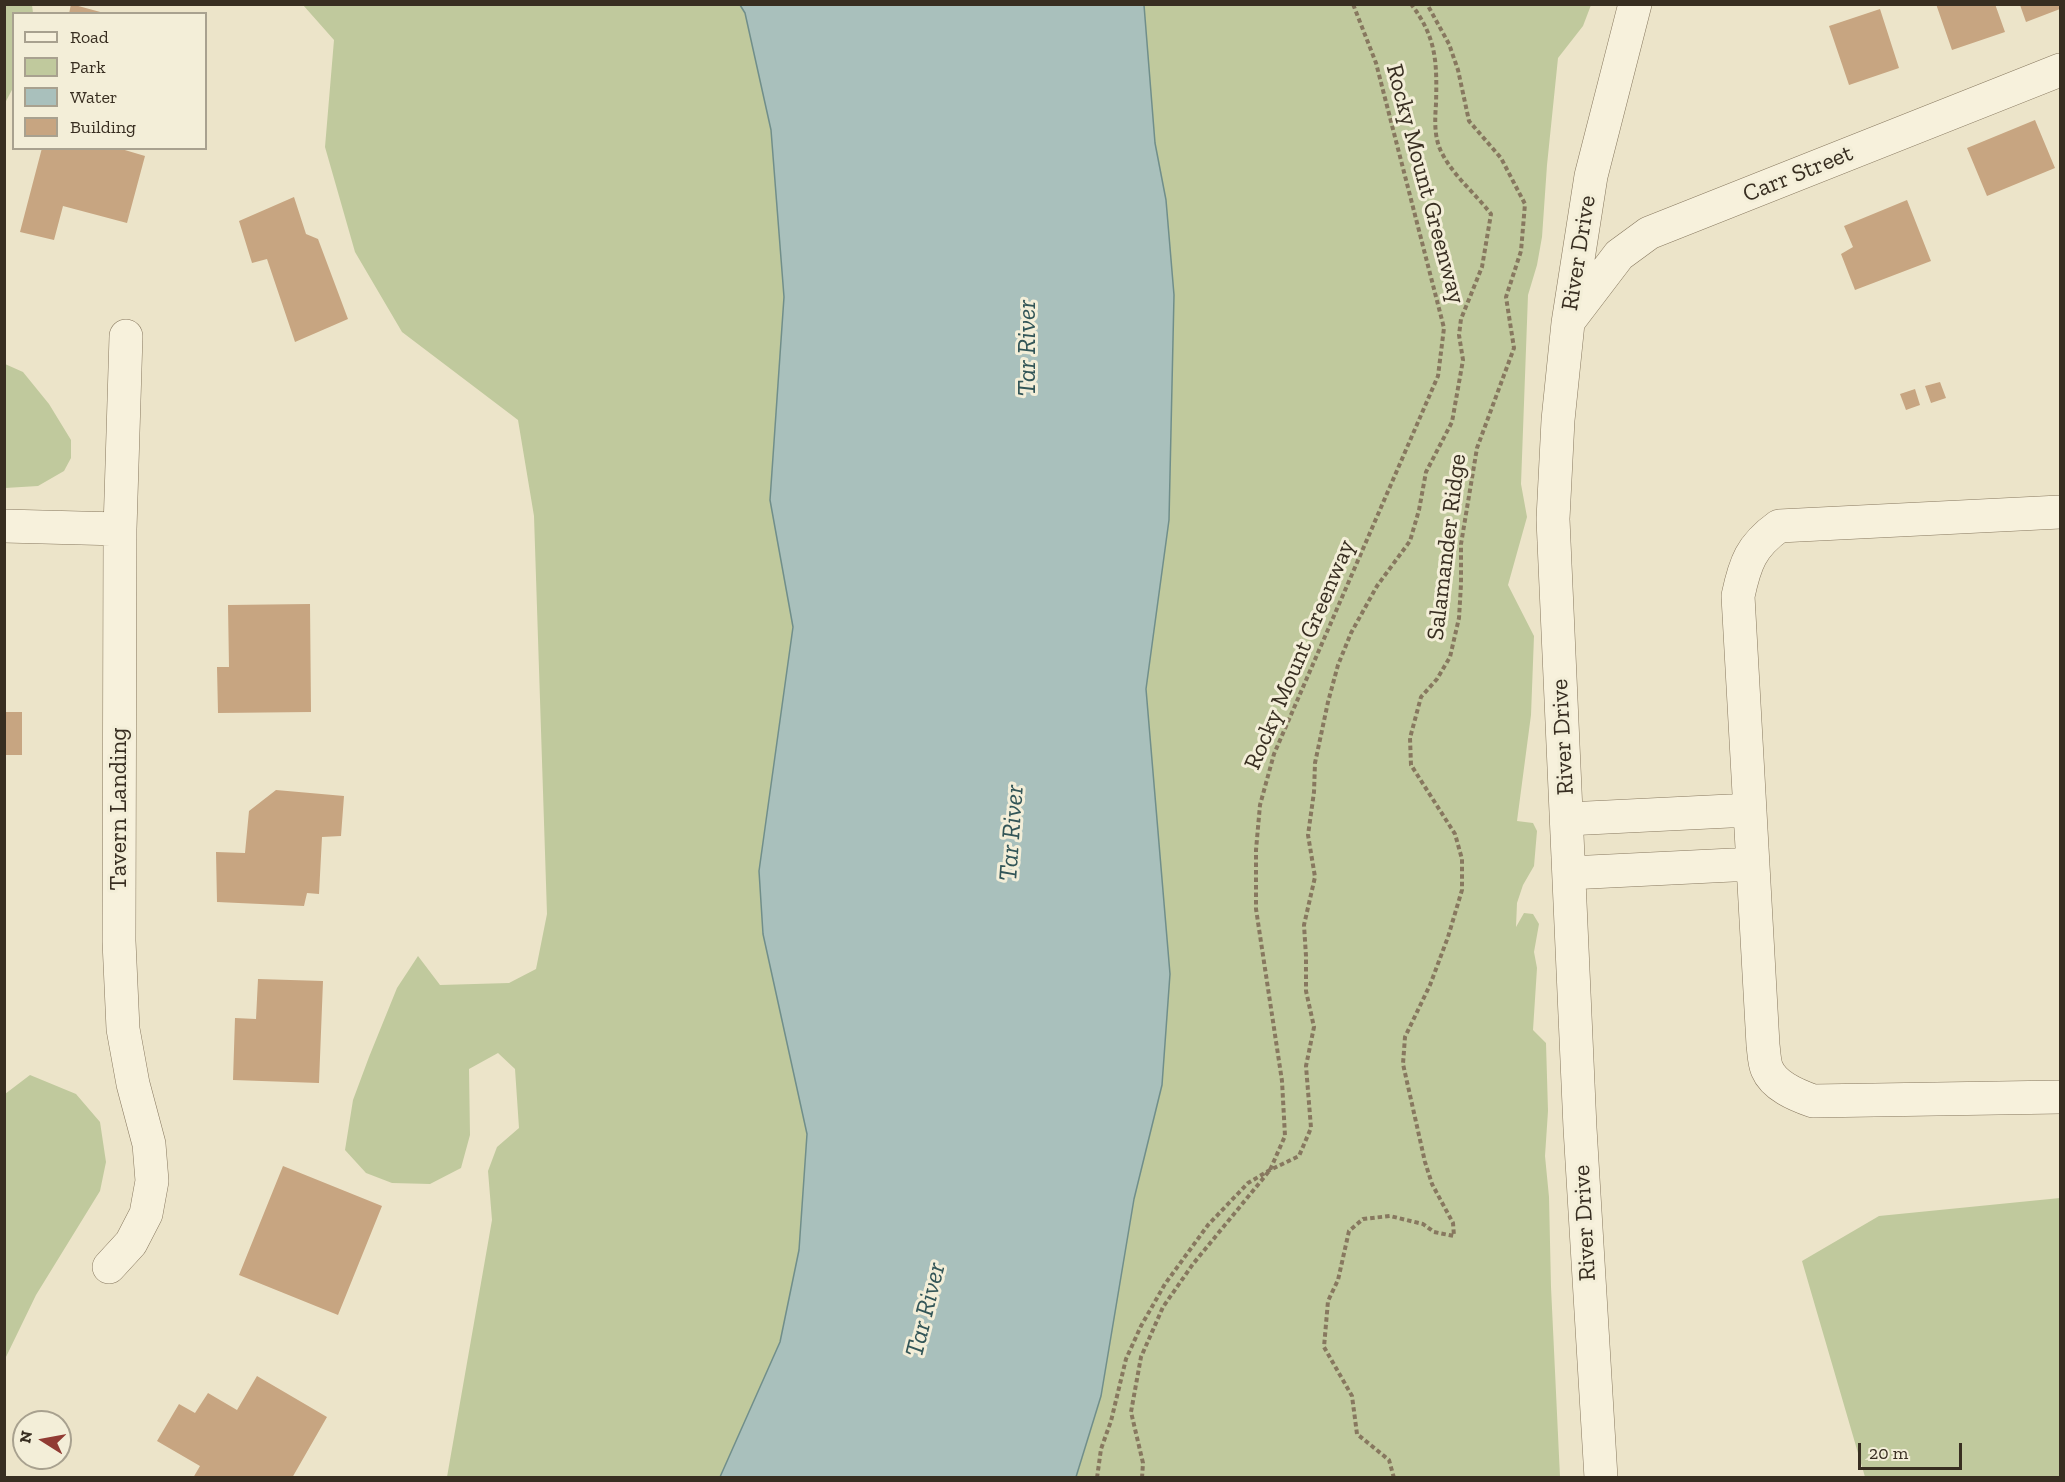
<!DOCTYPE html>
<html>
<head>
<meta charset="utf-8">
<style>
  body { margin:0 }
  #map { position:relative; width:2065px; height:1482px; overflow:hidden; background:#ece4c9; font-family:"Zilla Slab",serif }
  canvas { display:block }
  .frame { position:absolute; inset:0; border:6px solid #382e21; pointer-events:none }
  .legend { position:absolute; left:12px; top:12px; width:195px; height:138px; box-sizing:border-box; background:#f3eed8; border:2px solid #a8a18f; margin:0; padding:8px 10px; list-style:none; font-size:18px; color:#382e21 }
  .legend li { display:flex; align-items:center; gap:12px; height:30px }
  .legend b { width:30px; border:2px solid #a8a18f }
  .north { position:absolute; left:12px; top:1410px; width:60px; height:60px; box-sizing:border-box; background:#f3eed8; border:2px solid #a8a18f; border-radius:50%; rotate:281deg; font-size:16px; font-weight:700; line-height:24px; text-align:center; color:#382e21 }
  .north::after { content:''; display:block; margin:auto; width:21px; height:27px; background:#913b33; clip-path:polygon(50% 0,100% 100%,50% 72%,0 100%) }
  .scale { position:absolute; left:1858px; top:1443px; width:104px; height:27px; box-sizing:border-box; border:3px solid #382e21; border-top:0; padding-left:8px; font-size:18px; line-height:21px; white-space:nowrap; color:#382e21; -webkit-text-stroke:4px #f3eed8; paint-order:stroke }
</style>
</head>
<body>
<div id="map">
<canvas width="2065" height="1482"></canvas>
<div class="frame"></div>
<ul class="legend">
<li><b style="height:8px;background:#f7f1dc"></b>Road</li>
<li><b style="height:16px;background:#c0c99d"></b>Park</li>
<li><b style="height:16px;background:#a9c0bc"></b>Water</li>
<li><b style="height:16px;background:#c7a581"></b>Building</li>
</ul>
<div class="north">N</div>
<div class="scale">20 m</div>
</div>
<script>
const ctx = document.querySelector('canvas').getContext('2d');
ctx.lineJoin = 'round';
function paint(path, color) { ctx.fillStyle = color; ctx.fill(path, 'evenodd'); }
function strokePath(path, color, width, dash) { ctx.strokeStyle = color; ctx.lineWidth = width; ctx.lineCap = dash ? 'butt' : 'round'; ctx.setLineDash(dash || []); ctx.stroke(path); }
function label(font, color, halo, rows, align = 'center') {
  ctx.font = font + ' "Zilla Slab",serif'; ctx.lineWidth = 6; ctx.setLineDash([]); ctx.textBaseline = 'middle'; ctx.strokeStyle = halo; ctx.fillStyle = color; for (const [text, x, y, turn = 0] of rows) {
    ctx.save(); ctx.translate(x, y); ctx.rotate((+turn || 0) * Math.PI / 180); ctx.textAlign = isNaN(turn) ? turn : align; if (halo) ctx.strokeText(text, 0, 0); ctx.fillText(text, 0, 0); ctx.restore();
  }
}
paint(new Path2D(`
  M5 4 32 5 33 13 14 14 13 88 5 103Z
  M740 4 745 13 771 130 784 297 770 500 793 627 759 871 763 934 807 1134 799 1250 780 1342 720 1477H447L492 1220 488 1171 497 1147 519 1128 515 1069 498 1053 469 1069 470 1135 461 1168 430 1184 392 1183 366 1173 345 1150 353 1100 369 1057 397 988 418 956 440 985 509 983 536 969 547 914 534 516 518 420 402 332 355 252 325 147 334 40 303 5Z
  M1144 5H1591L1583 26 1558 58 1547 165 1542 237 1537 265 1528 295 1521 484 1527 517 1508 585 1534 636 1531 715 1517 821 1533 823 1537 831 1534 866 1523 885 1517 903 1516 927 1524 913 1533 914 1539 924 1534 952 1537 968 1533 1030 1546 1043 1548 1111 1545 1156 1549 1197 1551 1287 1560 1477 1076 1478 1101 1396 1134 1199 1162 1085 1170 974 1146 689 1169 520 1174 295 1166 200 1155 143Z
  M5 364 23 372 49 404 71 440V458L64 471 38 486 5 488Z
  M30 1075 76 1094 100 1122 106 1162 100 1191 36 1295 5 1359V1094Z
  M2060 1198V1477H1865L1802 1261 1879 1216Z`), '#c0c99d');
const water = new Path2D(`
  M740 5H1144L1155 143 1166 200 1174 295 1169 520 1146 689 1170 974 1162 1085 1134 1199 1101 1396 1076 1477H720L780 1342 799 1250 807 1134 763 934 759 871 793 627 770 500 784 297 771 130 745 13Z`);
paint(water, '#a9c0bc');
strokePath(water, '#708e8a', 1.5);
paint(new Path2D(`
  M71 4 104 13V14H69Z
  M1936 4H1995L2005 32 1952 50Z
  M2020 5H2060V9L2026 22Z
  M1880 9 1899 68 1849 85 1829 26Z
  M2035 120 2055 168 1987 196 1967 148Z
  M42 148H118L145 156 127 223 63 206 54 240 20 232Z
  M294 197 306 234 318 239 348 319 295 342 267 259 252 263 239 221Z
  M1907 200 1931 261 1855 290 1841 254 1853 247 1844 226Z
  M1940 382 1946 398 1931 403 1925 386Z
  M1915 389 1920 405 1906 410 1900 394Z
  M310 604 311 712 218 713 217 667H229L228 605Z
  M5 712H22V755H5Z
  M276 790 344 796 341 836 322 837 319 894 307 893 304 906 217 902 216 852 245 853 249 811Z
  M258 979 323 981 319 1083 233 1080 235 1018 256 1019Z
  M283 1166 382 1206 338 1315 239 1275Z
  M257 1376 327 1417 292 1478H193L200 1466 157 1441 179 1404 195 1413 208 1393 237 1410Z`), '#c7a581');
const minor = new Path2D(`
  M1571 318 1619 255 1649 233 2060 70
  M2060 512 1779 526C1751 546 1745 563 1738 596L1763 1045C1764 1052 1764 1062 1767 1069 1774 1086 1796 1095 1813 1101L2060 1097
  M4 526 120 529
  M1567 819 1750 810
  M1569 873 1753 864
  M109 1267 131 1243 146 1214 152 1181 149 1144 133 1084 123 1029 119 941 120 529 126 336
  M1601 1478 1580 1128 1553 519 1558 420 1568 323 1591 176 1635 4`);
strokePath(minor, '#87785f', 34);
strokePath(new Path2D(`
  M1097 1478 1101 1449 1111 1421 1126 1359 1141 1326 1165 1284 1208 1225 1248 1183 1270 1170 1299 1156 1311 1128 1306 1066 1314 1027 1306 991V956L1304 925 1315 877 1308 835 1314 792 1315 763 1328 702 1338 665 1351 633 1377 586 1410 541 1419 510 1426 472 1452 422 1463 360 1459 335 1461 319 1482 267 1491 214C1475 193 1451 174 1440 149 1434 135 1435 118 1436 104 1437 63 1437 38 1411 4
  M1142 1478 1143 1463 1131 1412 1141 1357 1163 1307 1193 1264 1270 1170 1285 1136 1282 1081 1256 909V850L1260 805 1274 754 1438 376 1444 328 1376 63 1353 4
  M1394 1478 1389 1460 1357 1434 1352 1396 1324 1347 1328 1301 1338 1280 1349 1231 1363 1219 1390 1216 1423 1224 1434 1232 1454 1236 1453 1223 1432 1184 1425 1162 1403 1064 1405 1037 1430 985 1448 937 1462 890V859L1455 834 1411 765 1410 738 1421 697 1437 679 1450 657 1459 618 1461 584V544L1477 448 1514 348 1506 297 1521 251 1525 204 1501 158 1469 121 1458 70 1449 44 1427 4`), '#87785f', 4, [4.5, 3]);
strokePath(minor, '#f7f1dc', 33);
label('24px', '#382e21', '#f3eed8', [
  ["Carr Street",1798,174,-22],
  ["Rocky Mount Greenway",1425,184,75],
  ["River Drive",1579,253,-81],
  ["Salamander Ridge",1447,547,-83],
  ["Rocky Mount Greenway",1300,655,-67],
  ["River Drive",1563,737,-93],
  ["Tavern Landing",119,809,-90],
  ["River Drive",1585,1223,-93]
]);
label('italic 26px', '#325557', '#f3eed8', [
  ["Tar River",1028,348,-90],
  ["Tar River",1012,833,-86],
  ["Tar River",926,1310,-76]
]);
</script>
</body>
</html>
